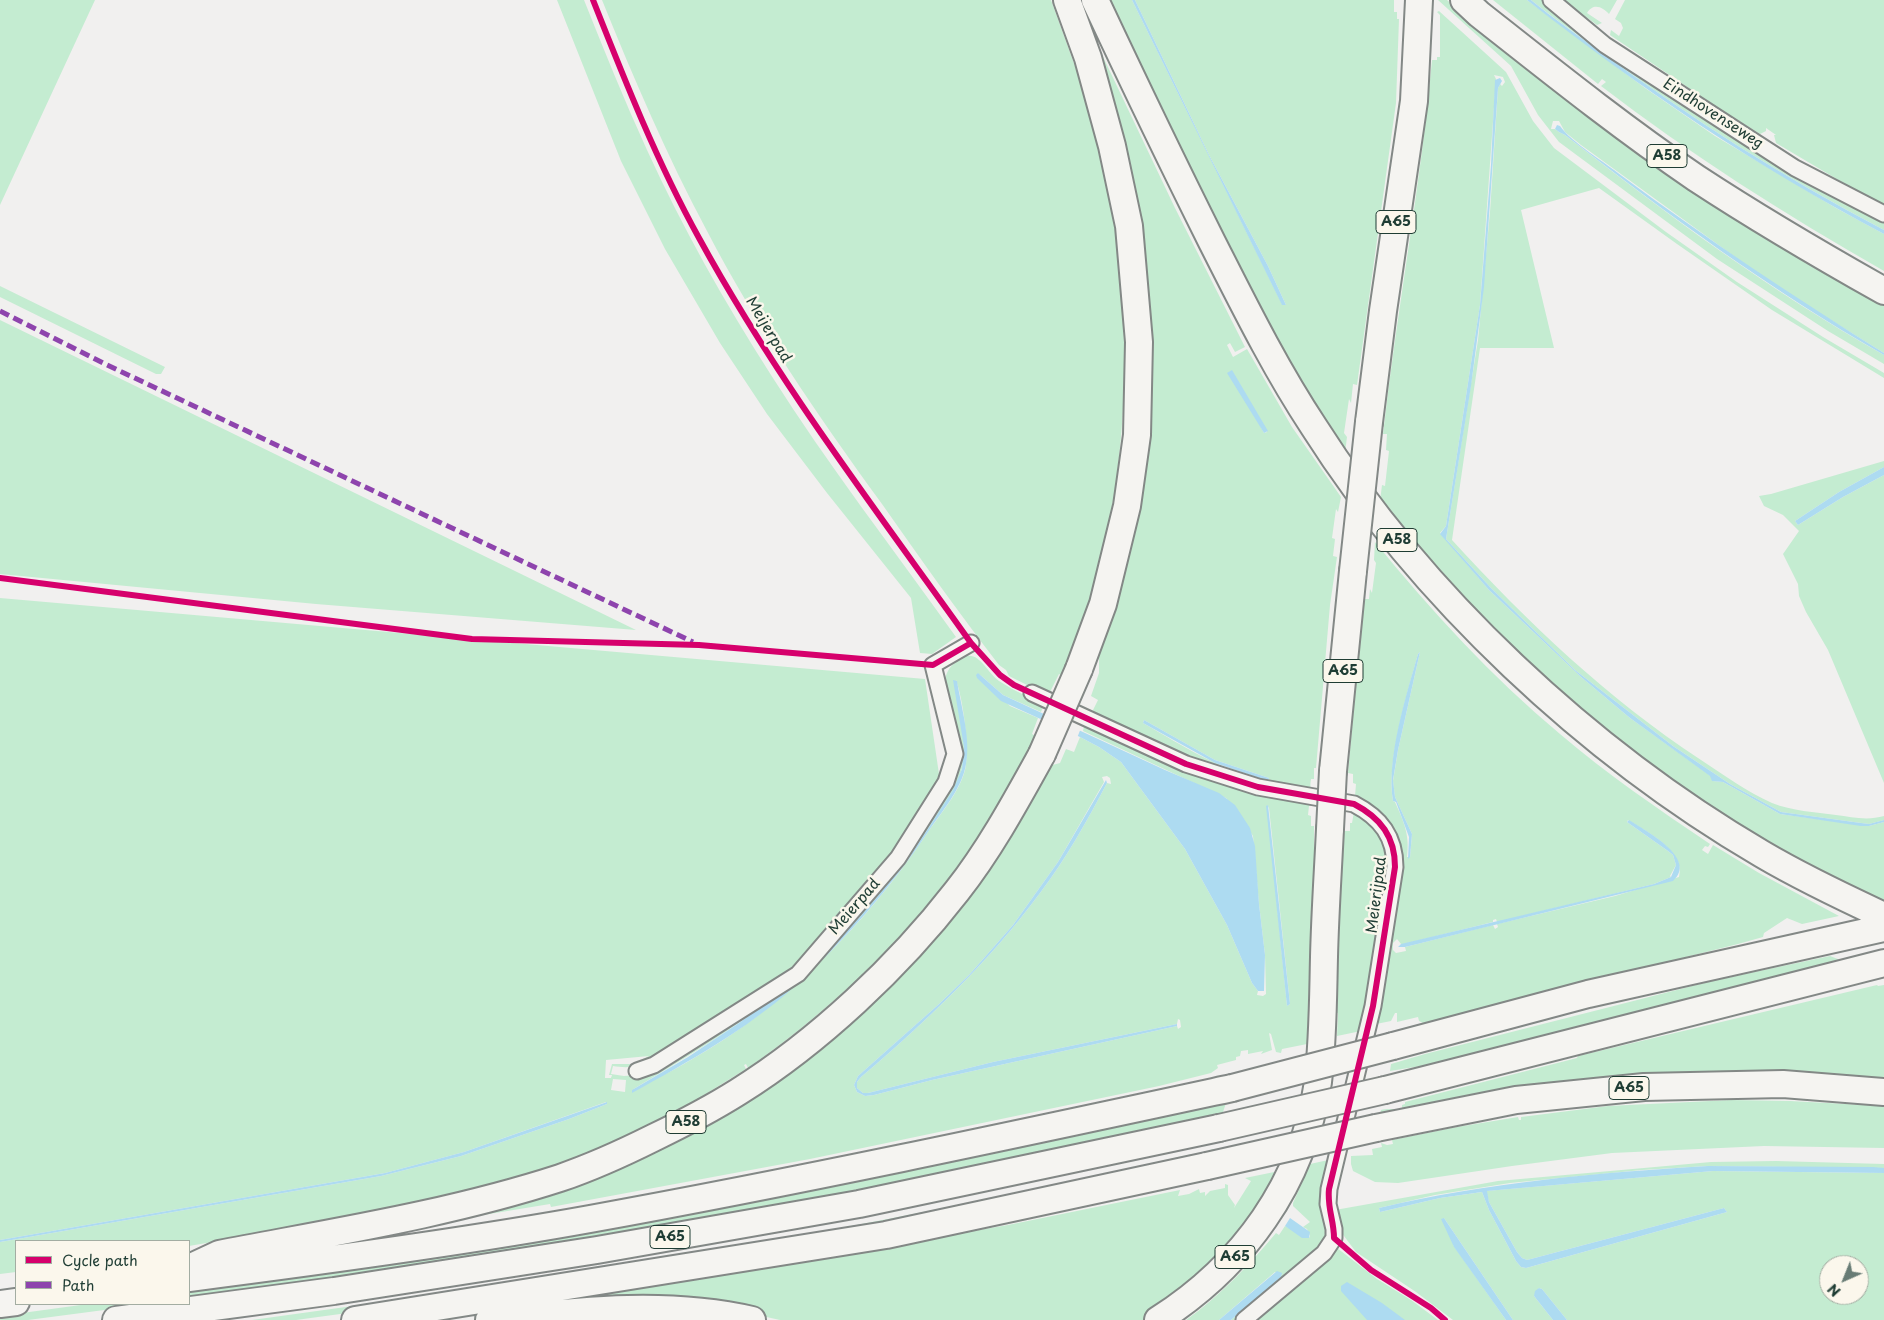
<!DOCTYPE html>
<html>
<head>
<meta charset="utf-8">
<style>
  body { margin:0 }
  #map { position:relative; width:1884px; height:1320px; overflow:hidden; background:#f1f0ef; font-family:"Playpen Sans",sans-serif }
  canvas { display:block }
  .legend { position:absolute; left:15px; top:1240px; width:175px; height:65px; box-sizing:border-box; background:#fbf7ec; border:1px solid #a3ada2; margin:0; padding:6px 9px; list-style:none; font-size:15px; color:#1f3d34 }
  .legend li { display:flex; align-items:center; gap:10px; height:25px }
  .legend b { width:25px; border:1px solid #a3ada2 }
  .north { position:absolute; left:1819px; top:1255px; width:50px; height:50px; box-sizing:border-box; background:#fbf7ec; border:1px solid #a3ada2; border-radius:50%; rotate:224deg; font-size:14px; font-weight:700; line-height:20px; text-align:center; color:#1f3d34 }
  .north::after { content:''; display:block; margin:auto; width:18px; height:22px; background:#687c75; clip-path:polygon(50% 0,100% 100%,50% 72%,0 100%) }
</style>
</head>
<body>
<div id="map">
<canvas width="1884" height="1320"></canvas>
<ul class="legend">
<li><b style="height:6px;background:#d6006c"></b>Cycle path</li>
<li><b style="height:6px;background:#8e44ad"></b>Path</li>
</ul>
<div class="north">N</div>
</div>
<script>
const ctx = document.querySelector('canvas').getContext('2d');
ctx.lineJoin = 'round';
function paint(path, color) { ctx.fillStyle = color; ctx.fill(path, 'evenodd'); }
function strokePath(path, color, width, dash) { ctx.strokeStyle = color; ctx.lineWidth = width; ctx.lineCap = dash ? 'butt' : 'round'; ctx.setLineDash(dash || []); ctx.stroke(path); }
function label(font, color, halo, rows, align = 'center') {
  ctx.font = font + ' "Playpen Sans",sans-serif'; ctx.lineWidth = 5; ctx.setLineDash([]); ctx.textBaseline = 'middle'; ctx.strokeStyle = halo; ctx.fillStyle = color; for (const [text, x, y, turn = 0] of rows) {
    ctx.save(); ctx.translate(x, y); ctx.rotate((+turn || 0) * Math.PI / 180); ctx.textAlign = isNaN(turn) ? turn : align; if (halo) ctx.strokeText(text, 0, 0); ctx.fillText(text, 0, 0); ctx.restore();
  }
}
paint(new Path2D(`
  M0 0H95L0 205Z
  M557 0H584C604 50 624 100 647 150 682 227 725 303 771 375 828 465 894 550 956 637L932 654 920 653 911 598 827 493 767 414 720 343 665 249 621 161Z
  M602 0H1051L1080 80 1099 144 1097 145C1109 182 1115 224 1119 264 1131 377 1123 491 1090 601 1082 628 1070 655 1060 682H1058L1061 675 1059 674 1050 692 1053 694 1051 697 1009 676 1006 670 999 665C958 612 920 558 882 504 818 416 757 327 707 231 667 156 634 79 602 0Z
  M1076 0 1175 208 1245 347 1235 352 1230 343 1227 345 1233 357 1247 349 1292 427 1341 497 1338 512 1336 509 1332 538 1335 539 1333 556 1337 557 1330 605 1316 768H1314V779H1311C1310 785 1310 789 1313 794L1211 768 1091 714 1098 700 1091 696 1099 673V650L1146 378ZM1231 370 1267 431V432L1264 433ZM1144 720 1215 760 1269 778V781C1223 772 1183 746 1143 723Z
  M1108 0H1132L1282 304 1286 305 1268 266 1209 155 1135 0H1394V12H1397V19H1399L1396 103 1357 385 1353 384 1351 403 1349 399 1344 433 1347 437 1345 453 1304 391 1243 279Z
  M1438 0H1447L1495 41 1855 289 1884 305V353L1795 298 1746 265 1581 145 1565 132 1559 121H1553L1551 129H1555L1559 132 1565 135C1666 214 1772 292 1884 355V364L1828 331 1717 259 1559 142 1538 115 1511 66Z
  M1493 0H1527L1645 88 1715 136 1836 208 1884 234V271C1786 215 1691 155 1601 86L1606 82 1602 79 1598 84Z
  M1531 0H1548L1884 218V230C1784 178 1689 117 1598 50 1576 33 1553 18 1531 0Z
  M1563 0H1617L1609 14C1603 8 1594 2 1587 13L1602 23 1597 25Z
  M1625 0H1884V207L1776 143 1774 135H1776L1766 128V131L1760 134 1720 109 1610 35 1611 30 1619 36 1623 28 1621 23 1615 19Z
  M1439 11 1506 72 1533 121 1554 148 1666 232 1737 282 1823 337 1884 373V378L1772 310 1677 244 1599 188 1521 210 1554 348H1480L1452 540C1528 623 1607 698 1701 760 1724 775 1747 792 1772 803 1792 811 1815 812 1836 815 1852 817 1867 821 1884 816V820L1869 824 1861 823 1781 812 1730 784 1673 746 1575 670 1491 588 1446 539 1478 340 1490 212 1498 88 1500 84 1502 86 1505 82 1503 77 1494 75 1496 79 1480 305 1446 526 1440 533 1489 590 1581 677 1630 718 1711 776 1713 781 1723 782 1780 814 1869 826 1884 822V903L1770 845 1657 772 1572 705 1456 593 1380 501 1382 485 1385 486 1389 451 1386 450 1387 434H1383C1397 309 1421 185 1432 60H1437V57H1440V15L1437 12Z
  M0 286 165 367 161 374H156L0 297Z
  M0 320 636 630 316 604 0 574Z
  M1884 461V467L1839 492 1795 521 1798 525 1843 497 1884 475V783L1828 650 1806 612 1799 596 1798 584 1783 554 1799 531 1783 515 1764 506 1759 496 1771 494Z
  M1375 542C1431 611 1492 677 1560 734 1607 774 1658 809 1710 844L1708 847 1705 846 1702 850 1708 854 1713 845 1759 873 1839 916 1802 924 1787 918 1764 933 1763 937 1738 944 1423 1023 1419 1021 1418 1017 1397 1022V1013H1395L1391 1021 1376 1024V1028L1371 1029 1399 860 1352 796H1355L1356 784 1353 783V774L1348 773 1362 614 1365 599H1369L1370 589 1372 593 1376 563 1374 560ZM1420 652 1398 750 1393 781 1395 797 1412 834 1410 857H1407C1410 835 1404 822 1395 802L1393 801C1386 762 1407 694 1418 654ZM1628 820C1647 832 1686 851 1679 877L1615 896 1497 924 1498 927 1495 929 1493 925 1405 947 1406 951 1396 953 1393 950V943L1397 939 1401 944H1404L1493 922V920L1496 919 1497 922 1654 884 1671 877 1670 876 1676 865 1673 855 1668 851 1627 822Z
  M0 598 925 679 939 774H945L912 830 805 956C765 991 712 1026 666 1050 656 1055 646 1063 635 1066 628 1068 620 1067 613 1066L611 1074 624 1076 637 1075 787 982 951 784 945 681C946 673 949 667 956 662 977 644 984 670 999 681 1014 691 1031 698 1048 705L1046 708 1043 707 1041 712 1003 695 978 673 1010 706 1038 718 1032 734 1036 736C1024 765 1007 792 990 819 927 918 844 1001 748 1068L746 1064 744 1065 746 1069 688 1105 689 1107 578 1159 497 1185 329 1222 189 1246V1241H16V1272L0 1274V1242L381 1176 461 1156 569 1119 607 1104 606 1102 464 1152 385 1173 0 1240ZM956 680C963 699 970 750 965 770 959 793 940 814 926 835 865 925 785 1007 689 1061 671 1072 651 1081 632 1090 675 1064 719 1038 760 1008 771 1000 783 993 793 983 844 938 891 887 928 829 941 809 959 788 963 763 967 741 959 703 956 680ZM649 1056 633 1064H612L609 1075H612L611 1078H605L606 1060ZM613 1079 626 1080 625 1092 611 1090Z
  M1085 722 1259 795 1313 803 1312 806H1309L1308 815 1311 816V826H1314V965L1312 1043 1282 1049 1281 1053 1276 1052 1271 1034 1269 1033 1272 1050 1261 1054 1263 1051 1248 1054V1050L1241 1051 1240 1056 1236 1057V1060L1217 1065 1218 1068 1211 1073 1159 1086 810 1159 551 1207 550 1204 422 1225 487 1208 814 1046 1049 766 1060 763 1066 749 1074 752 1080 737 1099 747 1121 762 1185 849 1227 925 1252 983 1258 991 1257 995 1263 996 1266 994 1265 955 1259 904 1253 836 1226 798 1083 731ZM1107 776 1110 778 1111 784 1107 783C1087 821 1066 859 1040 893 989 962 926 1022 861 1077L857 1082V1088L863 1093H868L993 1062 1177 1024 1178 1019 1180 1020 1181 1027 1178 1029 1177 1026 932 1080 874 1095 865 1096 857 1092 854 1085 858 1076 939 1004 969 975 1013 925 1058 862 1104 782 1102 777ZM1267 805 1269 808 1290 1004 1287 1006Z
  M1352 809 1368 818 1385 842 1390 871 1361 1031 1337 1036 1338 1013H1335L1342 849 1344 831H1350V823H1352L1354 812H1351Z
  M1830 956 1843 961 1421 1066 1390 1071 1391 1064 1425 1054 1712 981Z
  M1877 985 1878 986 1884 985V1087L1815 1081 1379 1120 1381 1110C1389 1108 1395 1110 1402 1109V1105L1405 1104V1102L1577 1058 1578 1056Z
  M1731 1100 1790 1101 1884 1106V1148L1764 1146 1612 1153 1512 1166 1398 1183 1375 1182 1353 1171 1351 1164V1156L1373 1155 1372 1149 1382 1147 1381 1143 1387 1145 1393 1144 1392 1140 1457 1127 1518 1117 1519 1120H1521V1117L1608 1106Z
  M1226 1103 1223 1112 1184 1124 964 1171 698 1222 408 1268 189 1299V1290L874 1177Z
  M1213 1149 1210 1159 1093 1186 377 1309 296 1320H252C406 1299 560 1277 713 1251 873 1224 1033 1190 1192 1154L1193 1158C1202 1157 1205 1151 1213 1149Z
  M1333 1159 1328 1233 1323 1245 1237 1320H1231L1281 1277 1275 1272 1219 1320H1186C1220 1296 1249 1265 1276 1233L1279 1235 1285 1226 1309 1238 1310 1236 1307 1229 1303 1227 1310 1222 1293 1206V1203L1310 1164Z
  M1776 1161 1884 1164V1168L1708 1166 1642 1170 1510 1183 1435 1195 1379 1208 1380 1212 1440 1198 1482 1192 1489 1210 1516 1261 1521 1267 1526 1268 1727 1212 1724 1208 1527 1260 1522 1258 1517 1252 1489 1202 1486 1191 1713 1171 1884 1173V1320H1567L1542 1289 1539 1288 1534 1296 1553 1320H1513L1444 1218 1454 1246 1506 1320H1453L1416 1292 1356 1252 1341 1232 1335 1210 1498 1181 1711 1162ZM1829 1265H1859V1295H1829Z
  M1284 1170 1248 1231 1148 1320H780L744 1312 535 1306 1008 1225 1180 1190 1178 1196 1189 1194 1199 1189 1200 1193 1205 1192V1196L1210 1191 1225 1188V1184L1228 1185V1195L1235 1205 1234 1208 1251 1181 1245 1178Z
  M1337 1248 1377 1279 1411 1300 1438 1320H1252Z
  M88 1304H150L28 1320H0V1316Z`), '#c4ecd1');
paint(new Path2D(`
  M1132 0H1135L1209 155 1268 266 1286 305H1282Z
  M1527 0H1531C1553 18 1576 34 1598 50 1689 117 1784 178 1884 230V234C1757 167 1639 88 1527 0Z
  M1500 78 1502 81 1498 88 1484 287 1471 386 1446 539 1491 588 1575 670 1673 746 1730 784 1781 812 1861 823 1869 824 1884 820V822L1869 826H1861L1780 814 1723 782 1712 781 1710 776 1630 718 1581 677 1489 590 1440 534 1446 526 1480 305 1491 165 1495 80Z
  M1557 125 1560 126C1571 142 1606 163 1622 176 1707 239 1794 297 1884 353V355C1772 291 1667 214 1565 135L1559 132 1555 129Z
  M1232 370 1268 431 1264 433 1227 373Z
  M1884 467V475L1843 497 1798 525 1795 521 1839 492Z
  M1420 652 1398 750 1393 780 1395 797 1412 834 1410 857 1408 859 1409 837 1396 802 1393 801C1386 759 1406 696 1418 654Z
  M978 673 1003 695 1165 770 1219 793 1235 805 1250 828 1255 846 1259 904 1265 955 1264 991H1258L1252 983 1227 925 1185 849 1121 762 1099 747 1080 737 1001 701 977 678 976 675Z
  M953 680 957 681C961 706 971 739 966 764 962 789 942 811 928 832 890 889 844 941 794 987 746 1030 688 1062 632 1093V1090L688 1057 739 1023 792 984 859 918 905 864 953 790 962 769 964 747Z
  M1144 720 1215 760 1269 778 1268 781 1215 763 1143 723Z
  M1106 780 1107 783C1087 821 1066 859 1040 893 989 962 926 1022 861 1077L857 1082V1088L863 1093H868L993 1062 1177 1024V1026L932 1080 874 1095 865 1096 857 1092 854 1085 858 1076 939 1004 969 975 1013 925 1058 862Z
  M1268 805 1290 1004 1287 1006 1266 806Z
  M1629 820C1644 830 1699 858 1673 881L1405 947H1398L1401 944 1654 884 1671 877 1676 865 1673 855 1668 851 1627 822Z
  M607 1102V1104L569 1119 461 1156 381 1176 0 1242V1240L385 1173 464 1152Z
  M1708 1166 1873 1167 1884 1168V1173L1713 1171 1487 1191 1489 1202 1517 1252 1522 1258 1527 1260 1724 1208 1727 1212 1526 1268 1521 1267 1516 1261 1489 1210 1482 1192 1440 1198 1380 1212 1379 1208C1489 1182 1596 1173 1708 1166Z
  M1290 1218 1310 1232 1309 1238H1302L1285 1226Z
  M1444 1218 1513 1320H1506L1454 1247 1441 1219Z
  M1277 1271 1282 1273 1281 1277 1231 1320H1219Z
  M1347 1282 1382 1303 1405 1320H1367L1341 1291V1286Z
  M1539 1288 1542 1289 1567 1320H1553L1534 1296 1535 1291Z`), '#addbf1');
paint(new Path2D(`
  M1045 711 1081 728 1077 738 1041 722Z`), '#f1f0ef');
const street = new Path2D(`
  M1551 0 1605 45 1795 168 1884 214
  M1032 693 1186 764 1258 787 1354 804C1381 818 1395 837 1395 867L1373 1006 1329 1189 1328 1204 1334 1229V1238L1324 1253 1244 1320
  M637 1071 654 1065 798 974 898 858 946 782 955 754 933 665 971 643`);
const highway = new Path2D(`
  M1067 0 1088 58 1112 146 1129 226 1139 342 1137 435 1127 506 1103 604 1079 669
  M1095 0C1133 81 1172 162 1212 242 1244 305 1275 368 1314 427 1422 597 1588 752 1762 854 1801 877 1843 897 1884 916
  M1464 0 1479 14C1550 70 1621 127 1696 178 1757 218 1820 255 1884 291
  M1369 422 1383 311 1414 101 1419 0
  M1333 771 1353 571
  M1393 1046 1588 994 1884 928
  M1385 1090 1884 963
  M1376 1128 1516 1100 1644 1087 1783 1084 1884 1092
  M189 1268 219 1254C333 1232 449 1214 560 1178 592 1167 623 1153 653 1138 682 1124 711 1109 738 1092 818 1042 899 966 957 891 990 849 1016 801 1042 754
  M189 1278C322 1261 457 1243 590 1219 805 1180 1018 1134 1232 1088
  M0 1304 16 1302
  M116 1320 334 1291 597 1250 859 1204 1219 1128
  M355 1320 886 1235 1207 1166
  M489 1320C576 1311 666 1300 752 1320
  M1158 1320C1243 1266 1303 1183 1318 1082 1323 1041 1323 999 1324 957 1325 914 1328 871 1330 829`);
strokePath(street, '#838886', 19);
strokePath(highway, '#838886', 30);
strokePath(street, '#f5f4f1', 15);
strokePath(highway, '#f5f4f1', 26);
const highwayBridge = new Path2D(`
  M1353 571 1369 422
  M1042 754 1079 669
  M1330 829 1333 771
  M1232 1088 1393 1046
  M1219 1128 1385 1090
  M1207 1166 1376 1128`);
strokePath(highwayBridge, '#838886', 30, []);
strokePath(highwayBridge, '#f5f4f1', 26);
strokePath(new Path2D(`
  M0 311 103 363 693 642`), '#8e44ad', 5, [10, 5]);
strokePath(new Path2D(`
  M593 0C625 81 657 162 699 238 777 381 877 511 971 643L1000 675 1014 685 1186 764 1258 787 1354 804C1381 818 1395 837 1395 867L1373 1006 1329 1189C1327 1208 1334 1220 1334 1238L1371 1270 1431 1308 1445 1320
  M0 578 472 639 699 645 933 665 971 643`), '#d6006c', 6);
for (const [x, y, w] of [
  [1667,156,40],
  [1396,222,40],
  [1397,540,40],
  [1343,671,40],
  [1629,1088,40],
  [686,1122,40],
  [670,1237,40],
  [1235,1257,40]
]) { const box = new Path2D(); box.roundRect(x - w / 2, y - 11.5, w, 23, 4); ctx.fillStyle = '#fbf7ec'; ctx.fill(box); strokePath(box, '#1f3d34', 1); }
label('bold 14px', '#1f3d34', null, [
  ["A58",1667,156],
  ["A65",1396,222],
  ["A58",1397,540],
  ["A65",1343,671],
  ["A65",1629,1088],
  ["A58",686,1122],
  ["A65",670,1237],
  ["A65",1235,1257]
]);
label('15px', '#1f3d34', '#fbf7ec', [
  ["Eindhovenseweg",1713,114,33],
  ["Meijerpad",768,330,59],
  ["Meierijpad",1377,895,-83],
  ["Meierpad",855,907,-49]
]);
</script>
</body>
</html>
